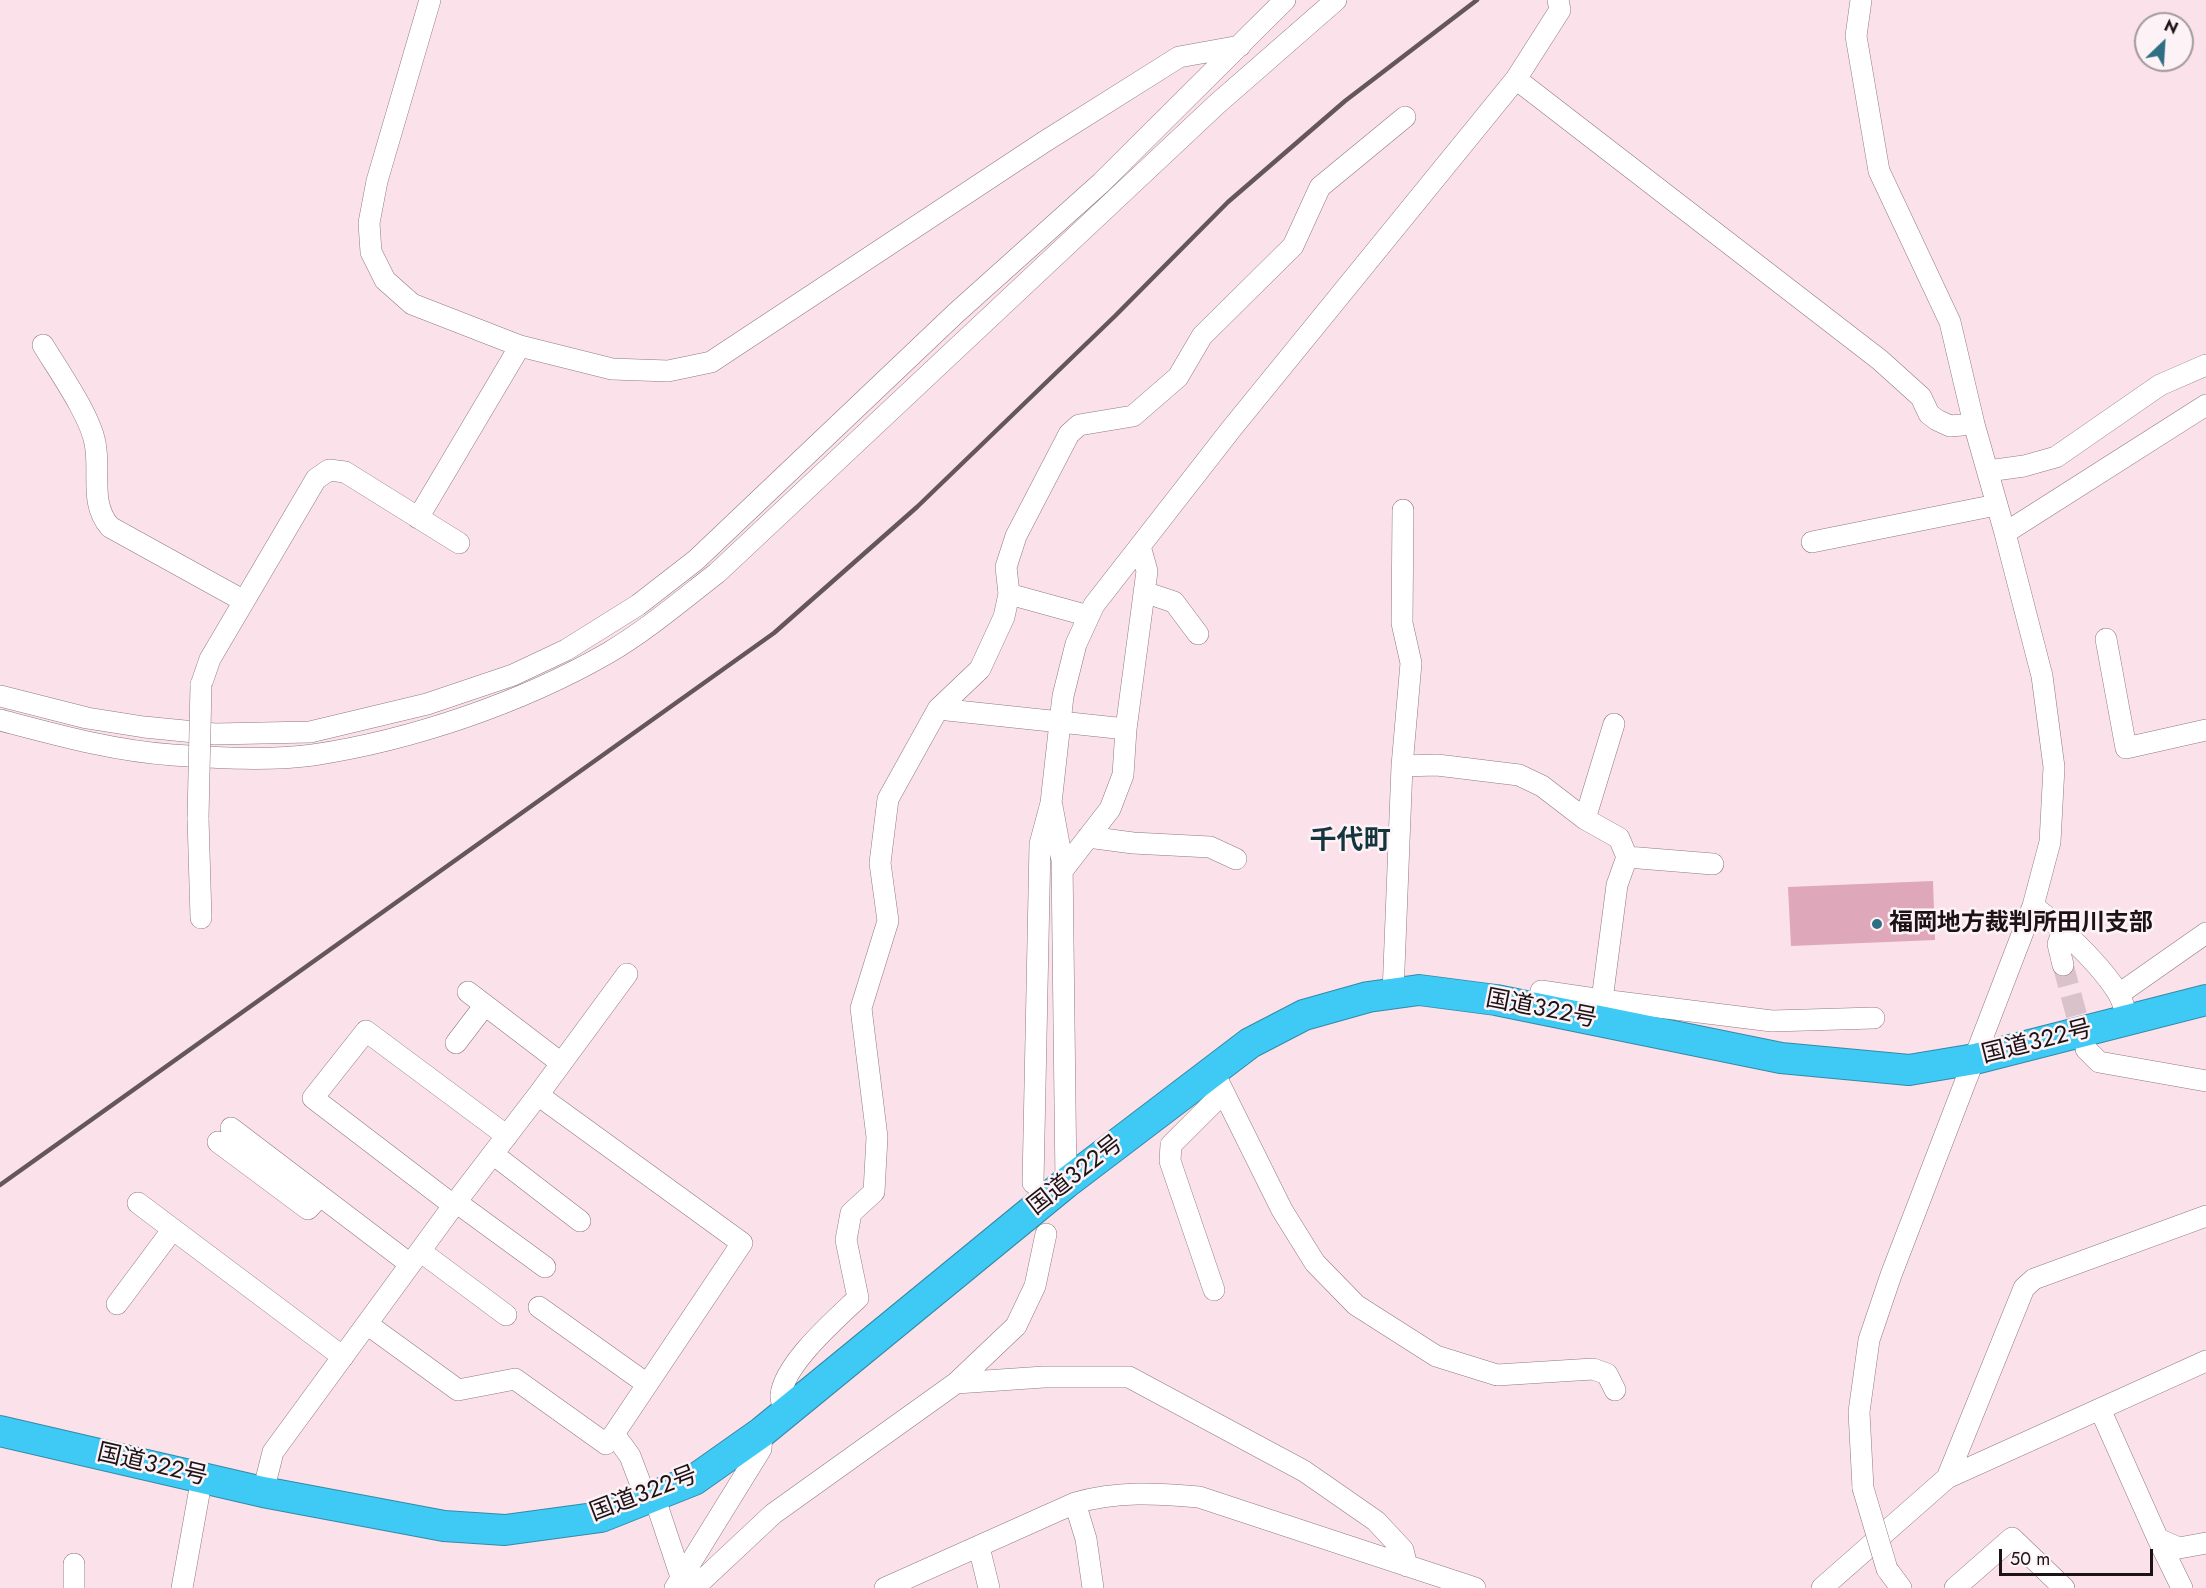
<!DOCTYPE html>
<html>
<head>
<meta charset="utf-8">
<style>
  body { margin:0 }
  #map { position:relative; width:2206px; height:1588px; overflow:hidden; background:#fbe1e9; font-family:Jost,sans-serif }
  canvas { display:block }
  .north { position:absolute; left:2134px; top:12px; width:60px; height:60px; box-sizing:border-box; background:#fdf3f6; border:2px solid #a3999c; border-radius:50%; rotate:25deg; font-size:16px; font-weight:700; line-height:24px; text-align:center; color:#1b1316 }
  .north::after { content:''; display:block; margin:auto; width:21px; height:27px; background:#2f6e83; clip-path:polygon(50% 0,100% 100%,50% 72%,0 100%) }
  .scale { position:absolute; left:1999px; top:1549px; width:154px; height:27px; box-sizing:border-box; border:3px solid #1b1316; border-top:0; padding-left:8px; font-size:18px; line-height:21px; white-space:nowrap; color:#1b1316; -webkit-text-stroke:4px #fdf3f6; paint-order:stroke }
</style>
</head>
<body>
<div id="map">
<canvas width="2206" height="1588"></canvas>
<div class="north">N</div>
<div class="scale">50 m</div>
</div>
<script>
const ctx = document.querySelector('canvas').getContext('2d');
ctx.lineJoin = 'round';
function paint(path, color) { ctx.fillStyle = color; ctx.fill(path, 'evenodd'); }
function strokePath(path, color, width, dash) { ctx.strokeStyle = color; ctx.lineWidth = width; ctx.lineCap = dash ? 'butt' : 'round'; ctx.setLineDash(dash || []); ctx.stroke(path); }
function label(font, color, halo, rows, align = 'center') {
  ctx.font = font + ' Jost,"Noto Sans JP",sans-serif'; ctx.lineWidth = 5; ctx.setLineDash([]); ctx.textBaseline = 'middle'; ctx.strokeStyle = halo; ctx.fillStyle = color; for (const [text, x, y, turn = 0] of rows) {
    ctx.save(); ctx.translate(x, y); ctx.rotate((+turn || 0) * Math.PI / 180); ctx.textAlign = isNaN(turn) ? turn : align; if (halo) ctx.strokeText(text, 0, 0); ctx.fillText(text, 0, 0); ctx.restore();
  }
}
paint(new Path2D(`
  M1933 881 1935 940 1791 946 1788 887Z`), '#dfa7ba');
strokePath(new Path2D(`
  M2063 965 2084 1043`), '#d9c2c9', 21, [21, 10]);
const minor = new Path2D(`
  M430 0 377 181 369 223 371 252 385 280 412 304 520 346 612 369 668 371 711 362 1044 142 1179 57 1240 46
  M1861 0 1856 36 1879 171 1950 322 1974 424 2005 533 2042 676 2054 767 2050 842 2033 906 1891 1275 1869 1340 1859 1412 1863 1488
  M1516 79 1880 360 1921 397 1929 414 1937 420 1950 426 1974 424
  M43 345C58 370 90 415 95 443 101 472 89 503 110 527L244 601
  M1988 471 2024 466 2056 457 2160 385 2206 365
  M418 518 520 346
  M2005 533 2206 405
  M1812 542 1996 505
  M1144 592 1174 602 1198 634
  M1009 594 1006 567 1016 536 1069 434 1079 425 1133 416 1178 377 1202 336 1293 246 1320 187 1405 117
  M2106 639 2126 748 2206 730
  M201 685 210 659 316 479 329 470 345 472 459 543
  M0 696 87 718 144 727 215 734 310 732 427 704 513 675 566 650 638 605 696 560 956 313 1101 183 1285 0
  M938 709 1126 729 1123 775 1110 809 1062 871
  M0 720C57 735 114 751 173 755 219 758 268 761 313 755 412 740 521 703 608 653 647 630 682 600 717 573L1217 104 1336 0
  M1126 729 1147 571 1140 546
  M1402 766 1437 765 1519 775 1542 786 1585 819 1619 838 1627 857 1713 864
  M1052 806 1062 860 1066 1183
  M198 818 201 918
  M1585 819 1614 724
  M1088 837 1133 843 1210 847 1236 859
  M2033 906C2060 926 2101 965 2118 993 2123 1001 2125 1011 2128 1020
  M2063 965 2058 944 2063 931
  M468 992 561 1063
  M1393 994 1402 766 1411 663 1402 623 1403 510
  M2119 994 2206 933
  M1602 1000 1772 1021 1874 1018
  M1539 1009 1541 991 1602 1000 1617 885 1627 857
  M456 1043 485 1005
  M2086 1049 2099 1062 2206 1081
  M1213 1071 1282 1210 1315 1263 1356 1305 1436 1356 1497 1375 1593 1369 1607 1374 1615 1390
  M538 1095 627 974
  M231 1128 410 1264
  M218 1142 308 1209 320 1196
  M493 1154 580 1221
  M1033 1183 1040 844 1051 803 1063 696 1076 644 1094 605 1232 428 1516 79 1560 10 1558 0
  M456 1202 545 1267
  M138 1203 343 1357
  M453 1205 313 1098 366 1031 507 1136
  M420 1251 506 1315
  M1214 1290 1170 1161 1171 1145 1223 1093
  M117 1304 173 1229
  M539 1307 647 1384
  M367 1324 458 1390 515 1379 606 1444 614 1434
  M956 1383 1044 1377H1129L1304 1471 1376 1521 1403 1550 1407 1566
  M2100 1409 2158 1539 2179 1548 2206 1543
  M786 1413C784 1408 780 1400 781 1395 784 1364 836 1319 858 1298L846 1240 851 1213 874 1192 877 1137 861 1008 888 921 880 863 888 799 938 709 980 669 1004 617 1009 594 1089 616
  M1947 1478 2024 1288 2034 1279 2206 1216
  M263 1492 273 1452 456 1202 538 1095 742 1243 614 1434 630 1456 646 1498
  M654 1496 681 1577
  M1075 1503 1086 1539 1093 1588
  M2158 1539 2182 1588
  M979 1547 989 1588
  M1887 1569 1901 1588
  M74 1588V1564
  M182 1588 202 1477
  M675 1588 761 1449 762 1432
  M694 1588 773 1514 956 1383 1016 1326 1035 1286 1046 1234
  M885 1588 1075 1503C1117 1491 1156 1493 1199 1497L1475 1588
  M1822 1588 1947 1478 2206 1361
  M1955 1588 2012 1538 2064 1588`);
const highway = new Path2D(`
  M0 1431 263 1492 444 1526 505 1530 601 1517 694 1480 762 1432 1066 1183 1250 1043 1304 1015 1368 997 1419 990 1496 1000 1781 1058 1909 1070 1975 1059 2206 1000`);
strokePath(minor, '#917981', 22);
strokePath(highway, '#328aa7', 32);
strokePath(minor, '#fff', 21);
strokePath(highway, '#3fcaf5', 30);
strokePath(new Path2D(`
  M0 1185 774 633 917 507 1115 316 1228 202 1345 101 1477 0`), '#64565b', 4.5);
const minorBridge = new Path2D(`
  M198 818 201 685
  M1863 1488 1887 1569`);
strokePath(minorBridge, '#917981', 22, []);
strokePath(minorBridge, '#fff', 21);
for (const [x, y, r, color] of [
  [1877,924,6,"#2f6e83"]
]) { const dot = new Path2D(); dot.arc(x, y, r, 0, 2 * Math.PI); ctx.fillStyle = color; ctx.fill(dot); strokePath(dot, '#fdf3f6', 2); }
label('bold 24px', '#1b1316', '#fdf3f6', [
  ["福岡地方裁判所田川支部",1889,924]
], 'left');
label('24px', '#1b1316', '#fdf3f6', [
  ["国道322号",1541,1010,11],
  ["国道322号",2037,1043,-14],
  ["国道322号",1076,1176,-38],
  ["国道322号",152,1466,13],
  ["国道322号",644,1495,-21]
]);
label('bold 27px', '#16343e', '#fdf3f6', [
  ["千代町",1350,842]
]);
</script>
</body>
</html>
